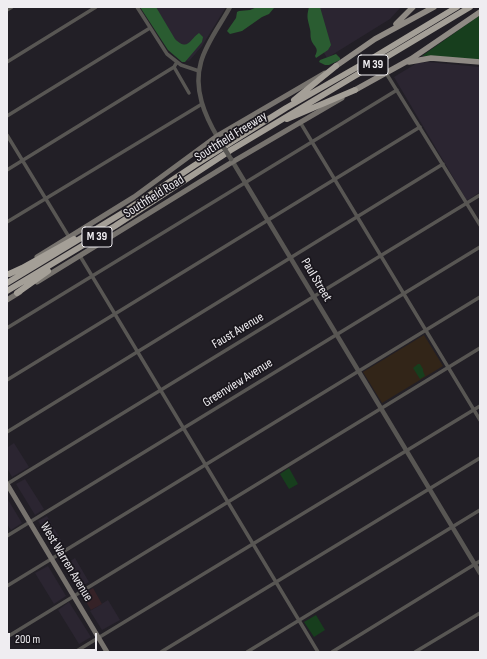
<!DOCTYPE html>
<html>
<head>
<meta charset="utf-8">
<style>
  body { margin:0 }
  #map { position:relative; width:487px; height:659px; overflow:hidden; background:#221f26; font-family:"Sofia Sans Condensed",sans-serif }
  canvas { display:block }
  .frame { position:absolute; inset:0; border:8px solid #efedf1; pointer-events:none }
  .scale { position:absolute; left:8px; top:633px; width:89px; height:18px; box-sizing:border-box; border:2px solid #efedf1; border-top:0; padding-left:5px; font-size:12px; line-height:14px; white-space:nowrap; color:#efedf1; -webkit-text-stroke:3px #19161c; paint-order:stroke }
</style>
</head>
<body>
<div id="map">
<canvas width="487" height="659"></canvas>
<div class="frame"></div>
<div class="scale">200 m</div>
</div>
<script>
const ctx = document.querySelector('canvas').getContext('2d');
ctx.lineJoin = 'round';
function paint(path, color) { ctx.fillStyle = color; ctx.fill(path, 'evenodd'); }
function strokePath(path, color, width, dash) { ctx.strokeStyle = color; ctx.lineWidth = width; ctx.lineCap = dash ? 'butt' : 'round'; ctx.setLineDash(dash || []); ctx.stroke(path); }
function label(font, color, halo, rows, align = 'center') {
  ctx.font = font + ' "Sofia Sans Condensed",sans-serif'; ctx.lineWidth = 3.5; ctx.setLineDash([]); ctx.textBaseline = 'middle'; ctx.strokeStyle = halo; ctx.fillStyle = color; for (const [text, x, y, turn = 0] of rows) {
    ctx.save(); ctx.translate(x, y); ctx.rotate((+turn || 0) * Math.PI / 180); ctx.textAlign = isNaN(turn) ? turn : align; if (halo) ctx.strokeText(text, 0, 0); ctx.fillText(text, 0, 0); ctx.restore();
  }
}
paint(new Path2D(`
  M144 7H226L202 46 189 61 181 59Z
  M314 7H401L390 19 327 58 323 51Z
  M428 62 480 67V192L468 200 466 199 394 77 417 63Z
  M14 443 29 467 12 477 7 468V445L8 447Z
  M25 479 44 509 35 515 16 484Z
  M7 498 22 523 11 530 7 524Z
  M47 516 65 547 57 552 38 521Z
  M75 558 89 582 78 588 64 565Z
  M48 566 66 596 54 604 35 573Z
  M108 600 120 620 102 630 90 611Z
  M69 602 91 637 79 644 58 610Z`), '#2b2531');
paint(new Path2D(`
  M424 335 443 366 382 403 363 372Z`), '#322518');
paint(new Path2D(`
  M93 588 102 604 91 610 82 595Z`), '#352227');
paint(new Path2D(`
  M480 15V60L422 56Z
  M418 364H420L423 369V371L425 376 420 379 413 368Z
  M289 468 298 484 289 489 280 474Z
  M316 615 325 630 314 637 304 622Z`), '#173e1d');
paint(new Path2D(`
  M140 7H156L175 39C188 52 190 39 199 33L203 37 202 42 185 62H182L168 50Z
  M257 7H273L274 8 269 14 262 17 242 31 230 34 227 31 236 18 237 12 239 11 250 10Z
  M309 7H320L331 45 328 50 316 58 315 56C320 47 313 47 311 39 310 36 311 32 310 29 308 19 306 18 309 7Z
  M336 54 340 58V60L329 65H325L319 62 320 60Z`), '#2a5c31');
strokePath(new Path2D(`
  M137 7 167 54 181 65 199 71
  M7 10 12 7
  M7 62 96 7
  M174 67 189 93
  M386 73 480 225
  M7 116 150 28
  M300 122 480 420
  M7 135 69 237
  M7 170 174 67 177 62
  M7 222 202 104
  M80 256 318 652
  M7 328 397 90
  M7 380 420 127
  M7 432 443 164
  M7 484 480 195
  M7 536 480 247
  M7 586 480 297
  M7 637 480 348
  M75 652 480 406
  M161 652 480 458
  M247 652 480 510
  M332 652 480 561
  M415 652 480 613`), '#585653', 3.5);
strokePath(new Path2D(`
  M218 138C205 116 193 89 201 62 206 43 221 24 230 7
  M231 159 480 573`), '#585653', 4.5);
strokePath(new Path2D(`
  M37 257 134 197 217 136 325 73
  M37 282 229 164 342 98
  M7 300 20 292
  M7 484 107 652`), '#77736e', 5);
strokePath(new Path2D(`
  M396 24 413 7
  M409 62 431 58 480 62
  M336 66 375 39 434 7
  M355 90 411 59 480 12`), '#8f8a84', 5.5);
strokePath(new Path2D(`
  M294 100 336 66
  M287 119 355 90
  M9 274 22 268 74 239
  M7 283 124 212 195 165 286 108 361 65 457 7
  M7 291 115 226 231 150 470 7
  M17 293 48 271`), '#a49f97', 6);
strokePath(new Path2D(`
  M219 140 231 159`), '#585653', 4.5);
for (const [x, y, w] of [
  [373,65,30],
  [97,237,30]
]) { const box = new Path2D(); box.roundRect(x - w / 2, y - 10, w, 20, 3); ctx.fillStyle = '#19161c'; ctx.fill(box); strokePath(box, '#efedf1', 1); }
label('bold 12px', '#efedf1', null, [
  ["M 39",373,65],
  ["M 39",97,237]
]);
label('13px', '#efedf1', '#19161c', [
  ["Southfield Freeway",231,137,-32],
  ["Southfield Road",154,197,-32],
  ["Paul Street",316,280,59],
  ["Faust Avenue",238,331,-31],
  ["Greenview Avenue",238,383,-32],
  ["West Warren Avenue",66,562,59]
]);
</script>
</body>
</html>
